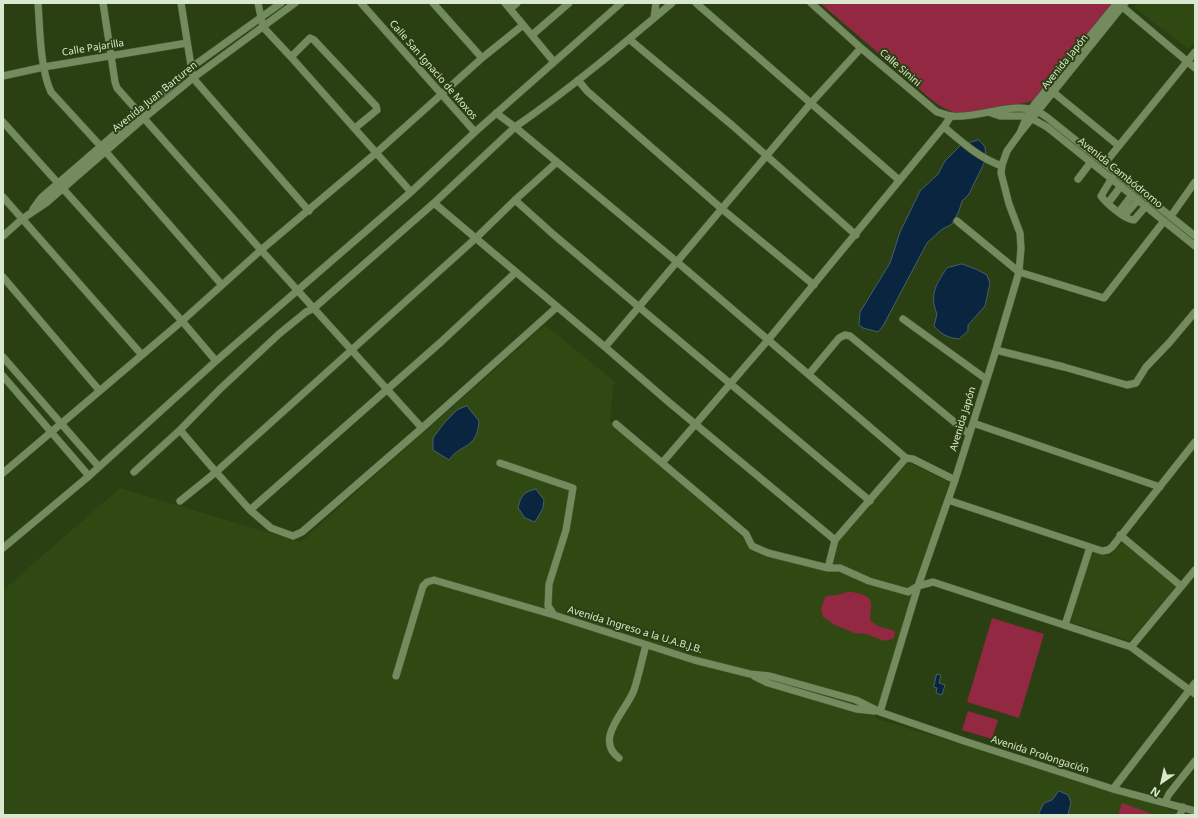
<!DOCTYPE html>
<html>
<head>
<meta charset="utf-8">
<style>
  body { margin:0 }
  #map { position:relative; width:1198px; height:818px; overflow:hidden; background:#2a3f12; font-family:"Noto Sans",sans-serif }
  canvas { display:block }
  .frame { position:absolute; inset:0; border:4px solid #dae8cf; pointer-events:none }
  .north { position:absolute; left:1142px; top:762px; width:40px; height:40px; -webkit-text-stroke:3px #2a3f12; paint-order:stroke; rotate:214deg; font-size:11px; font-weight:700; line-height:16px; text-align:center; color:#dae8cf }
  .north::after { content:''; display:block; margin:auto; width:14px; height:18px; background:#dae8cf; clip-path:polygon(50% 0,100% 100%,50% 72%,0 100%) }
</style>
</head>
<body>
<div id="map">
<canvas width="1198" height="818"></canvas>
<div class="frame"></div>
<div class="north">N</div>
</div>
<script>
const ctx = document.querySelector('canvas').getContext('2d');
ctx.lineJoin = 'round';
function paint(path, color) { ctx.fillStyle = color; ctx.fill(path, 'evenodd'); }
function strokePath(path, color, width, dash) { ctx.strokeStyle = color; ctx.lineWidth = width; ctx.lineCap = dash ? 'butt' : 'round'; ctx.setLineDash(dash || []); ctx.stroke(path); }
function label(font, color, halo, rows, align = 'center') {
  ctx.font = font + ' "Noto Sans",sans-serif'; ctx.lineWidth = 4; ctx.setLineDash([]); ctx.textBaseline = 'middle'; ctx.strokeStyle = halo; ctx.fillStyle = color; for (const [text, x, y, turn = 0] of rows) {
    ctx.save(); ctx.translate(x, y); ctx.rotate((+turn || 0) * Math.PI / 180); ctx.textAlign = isNaN(turn) ? turn : align; if (halo) ctx.strokeText(text, 0, 0); ctx.fillText(text, 0, 0); ctx.restore();
  }
}
paint(new Path2D(`
  M1137 3H1195V42L1188 49 1134 7Z
  M545 325 614 381 610 422 743 538 751 551 832 573 839 540 908 462 949 482 875 718 1179 812 1178 815H3V590L120 488 300 542Z
  M1125 540 1176 586 1130 641 1071 622 1091 550 1110 556Z`), '#304913');
paint(new Path2D(`
  M820 3H1113L1038 99C1021 105 971 116 954 112 937 108 919 88 905 76 877 52 848 27 820 3Z
  M847 592C856 592 873 594 871 607 871 611 870 615 870 620L878 626 895 631 894 638 885 641 866 634 854 633 835 625 823 617 821 609 825 597C833 594 839 596 847 592Z
  M992 618 1044 634 1019 718 967 702Z
  M968 711 998 720 992 739 962 730Z
  M1122 803 1155 815H1118Z`), '#932842');
const water = new Path2D(`
  M979 140 985 147 986 159 969 194 962 201 959 211 952 224 941 230 927 243 883 326 878 332 863 328 859 325 860 312 890 263 900 232 920 191 938 174 945 161 961 145Z
  M962 264 978 270 987 275 990 283 985 306 968 325V331L959 339C948 338 941 334 934 326L937 314C929 295 936 284 947 268Z
  M467 406 479 421C477 450 462 442 449 460L433 450V438L445 422 457 410Z
  M536 489 544 500 543 508 535 522 525 518 518 508C521 496 523 492 536 489Z
  M937 674 941 675 939 683 945 685 942 695 936 693 937 688 934 687Z
  M1059 791 1068 795 1071 802 1068 815H1038L1044 803 1052 800Z`);
paint(water, '#092540');
strokePath(water, '#48606b', 1);
const minor = new Path2D(`
  M38 3C40 30 40 68 51 92L106 152 222 285
  M103 3 115 82 117 88 261 250 422 428
  M181 3 193 78 309 211
  M258 3 263 27 291 57 411 192
  M361 3 475 132
  M433 3 482 58
  M505 3 554 62
  M696 3 899 180
  M811 3 861 48 937 112C942 113 947 116 952 116 979 119 1011 101 1037 111 1041 113 1045 116 1048 118L1195 236
  M1117 3 1034 105 1027 116 1020 133 1125 3
  M1119 4 1195 68
  M510 9 517 3
  M654 18 656 3
  M532 35 569 3
  M629 39 733 126 856 235
  M291 57 310 38 314 40 376 106 377 110 355 128
  M3 76 44 67 187 43
  M578 80 587 91 722 209 814 285
  M1053 92 1119 146
  M496 113 515 127C570 89 621 46 672 3
  M991 113 1000 116H1027L1047 127 1195 246
  M3 122 182 321 216 361
  M944 127C962 142 979 158 1002 166
  M1105 163 1195 52
  M1112 178 1101 196C1106 203 1125 220 1134 220L1146 206
  M1078 179 1091 162
  M3 197 142 355
  M515 200 554 235 639 307 870 501
  M434 203 605 347 671 404 835 540 828 568
  M1108 203 1121 186
  M33 209 41 198 196 64 281 3
  M1119 212 1132 195
  M1124 216 1138 200
  M1171 216 1195 182
  M957 221 1019 272 1104 298 1164 221
  M3 236 22 219 46 203 144 118 193 78 295 3
  M3 277 99 390
  M903 319 986 379
  M605 347 811 103 861 48
  M996 350 1064 367 1127 385 1136 383 1146 367 1169 343 1195 312
  M3 357 99 467
  M809 374 839 338 845 335 850 336 969 434
  M3 376 89 476
  M973 423 1160 487
  M616 424 746 534 752 546 768 553 828 568H840L869 581 908 592 918 586 933 582 1131 647 1195 694
  M180 430 216 472 476 238 515 200 557 162
  M500 463 573 488 566 530 549 584 548 606 554 615 694 660 750 674 770 676 856 700 880 712 964 741 1113 789 1195 811
  M662 463 768 340 945 125 951 116
  M134 472 180 430 220 389 279 334 306 312 314 308 434 203 515 127 676 261 906 458 913 459 955 480
  M3 473 182 321 261 250 376 153 482 58 523 25
  M948 500 1102 551 1108 550 1112 547 1195 442
  M180 501 216 472 250 510 271 528 293 536 302 532 422 428 557 307
  M250 510 441 342 516 272
  M1120 535 1181 586
  M835 540 906 458
  M3 548 89 476 216 361 411 192 475 132 621 3
  M1065 625 1090 547
  M1131 647 1195 570
  M396 676 423 586 427 582 434 580 554 615
  M754 676 768 683 856 709 874 711
  M880 712 918 586 955 480 996 350 1019 272 1021 248 1020 233 1009 204 1001 173 1002 165 1007 151 1020 133
  M619 758C593 739 627 710 634 690 639 675 642 659 646 645
  M1113 789 1195 683
  M1165 802 1169 794 1195 761
  M1180 815 1183 807`);
strokePath(minor, '#465a30', 8);
strokePath(minor, '#748b60', 7);
label('10px', '#dae8cf', '#2a3f12', [
  ["Calle Pajarilla",93,48,-9],
  ["Avenida Japón",1065,62,-51],
  ["Calle Sinini",900,68,41],
  ["Calle San Ignacio de Moxos",433,70,49],
  ["Avenida Juan Barturen",155,97,-39],
  ["Avenida Cambódromo",1120,173,39],
  ["Avenida Japón",963,419,-73],
  ["Avenida Ingreso a la U.A.B.J.B.",635,630,17],
  ["Avenida Prolongación",1040,755,18]
]);
</script>
</body>
</html>
